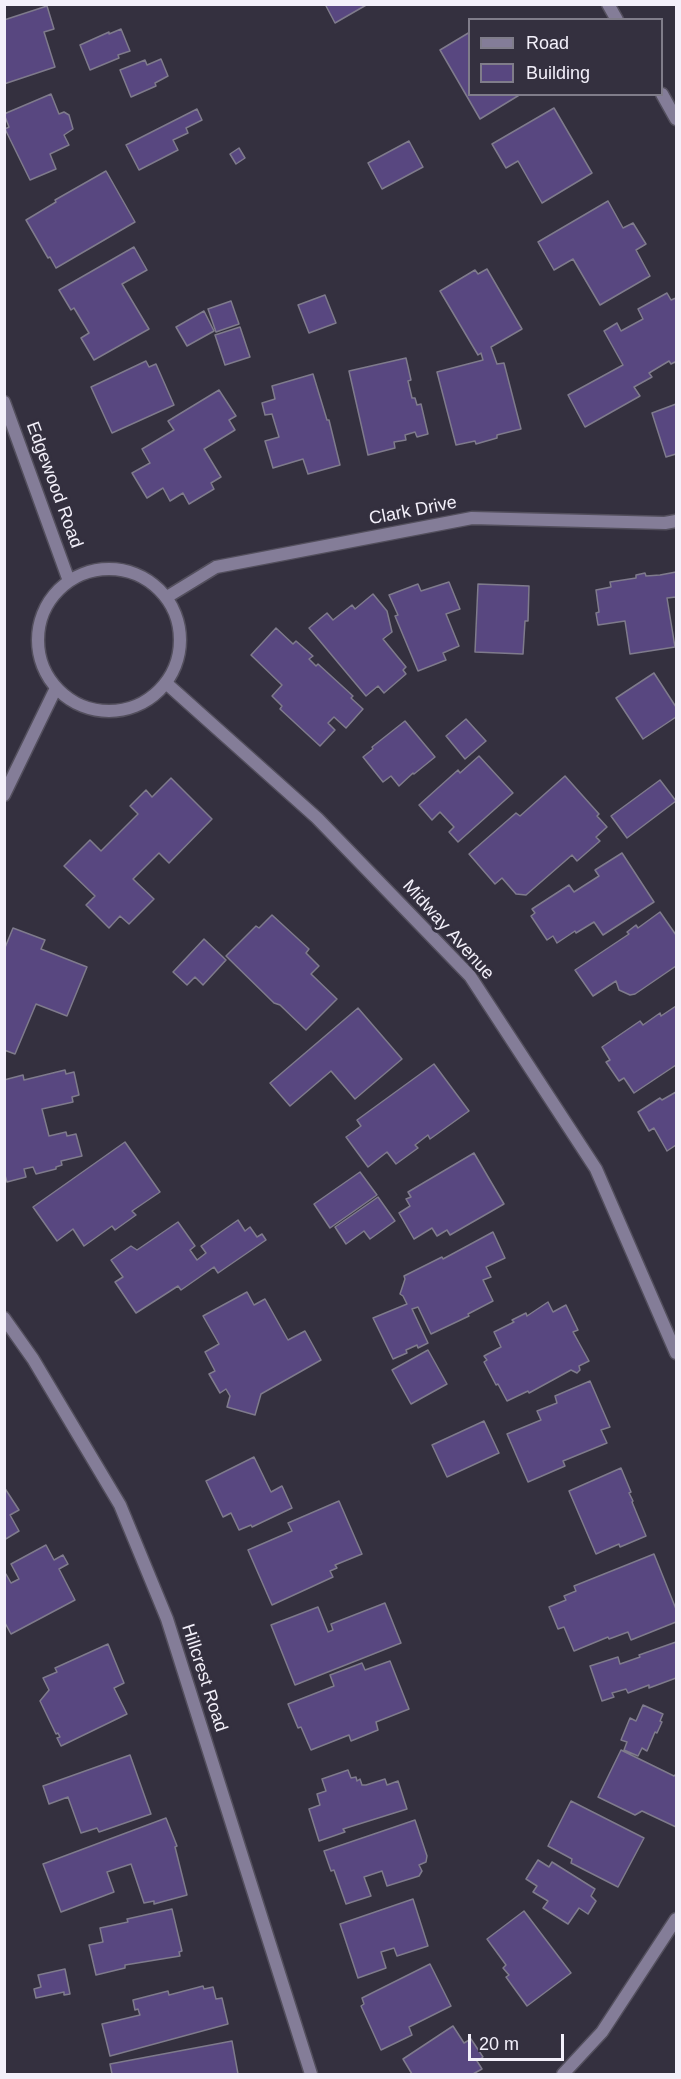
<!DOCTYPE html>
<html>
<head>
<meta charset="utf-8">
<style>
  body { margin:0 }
  #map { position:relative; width:681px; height:2079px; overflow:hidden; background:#34303f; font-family:Helvetica,sans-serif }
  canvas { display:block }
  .frame { position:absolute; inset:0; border:6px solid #f3f0fa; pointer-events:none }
  .legend { position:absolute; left:468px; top:18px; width:195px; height:78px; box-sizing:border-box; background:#34303f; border:2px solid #807d8a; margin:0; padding:8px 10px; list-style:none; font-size:18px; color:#f3f0fa }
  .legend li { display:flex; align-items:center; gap:12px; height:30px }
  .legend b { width:30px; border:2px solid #807d8a }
  .scale { position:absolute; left:468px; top:2034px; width:96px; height:27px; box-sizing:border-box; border:3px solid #f3f0fa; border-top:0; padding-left:8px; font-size:18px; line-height:21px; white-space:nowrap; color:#f3f0fa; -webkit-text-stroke:4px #34303f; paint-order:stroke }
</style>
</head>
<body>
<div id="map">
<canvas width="681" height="2079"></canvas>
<div class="frame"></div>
<ul class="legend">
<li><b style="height:8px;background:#847d98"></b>Road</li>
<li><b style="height:16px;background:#584780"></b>Building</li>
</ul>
<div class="scale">20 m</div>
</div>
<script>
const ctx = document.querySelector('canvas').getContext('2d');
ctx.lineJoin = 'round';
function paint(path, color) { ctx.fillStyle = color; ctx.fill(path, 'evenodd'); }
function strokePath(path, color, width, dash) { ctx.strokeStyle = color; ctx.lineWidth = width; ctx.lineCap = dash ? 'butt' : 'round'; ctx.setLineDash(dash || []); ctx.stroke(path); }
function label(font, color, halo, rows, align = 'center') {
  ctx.font = font + ' Helvetica,sans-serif'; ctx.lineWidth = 6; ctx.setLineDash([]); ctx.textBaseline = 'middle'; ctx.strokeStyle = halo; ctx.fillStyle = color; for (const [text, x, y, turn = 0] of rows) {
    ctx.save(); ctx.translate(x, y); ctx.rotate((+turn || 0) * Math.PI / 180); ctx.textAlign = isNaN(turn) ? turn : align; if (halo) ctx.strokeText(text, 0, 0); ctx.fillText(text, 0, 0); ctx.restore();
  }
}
const building = new Path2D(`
  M325 4H368L335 23Z
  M47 6 54 29 44 32 55 67 4 84V20Z
  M121 29 130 51 118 55 119 58 90 70 80 45 109 32V34Z
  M470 32V94H521L480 119 440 50Z
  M161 59 168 76 155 83 156 86 131 97 120 70 145 60 147 65Z
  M51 94 59 114 64 112 69 115 73 129 64 135 69 145 50 154 56 169 30 180 5 129 9 127 4 114Z
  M554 108 592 173 542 203 518 161 506 168 492 144Z
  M197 109 202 120 186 128 188 133 173 140 178 150 139 170 126 145Z
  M409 141 423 167 382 189 368 163Z
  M239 148 245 158 236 164 230 154Z
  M106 171 135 222 56 268 50 257 48 258 26 220 56 202 55 200Z
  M608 201 623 228 633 223 646 244 636 250 650 276 600 305 573 259 554 270 538 242Z
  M134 247 147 270 122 284 149 329 94 360 81 338 89 333 74 308 71 310 59 290Z
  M487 269 522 329 491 347 497 364 504 363 521 429 497 435V438L476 444 475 441 456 445 437 372 483 360 481 353 478 355 440 291 475 270 478 274Z
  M667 293 671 300 676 298V364L675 362 671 364 669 361 649 373 652 377 634 387 640 396 585 427 568 395 623 365 604 331 617 323 621 331 643 319 638 309Z
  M325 295 336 323 309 333 298 305Z
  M231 301 239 324 216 332 208 309Z
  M204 311 214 331 187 346 176 327Z
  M240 327 250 357 225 365 215 335Z
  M406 358 411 380 408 381 412 398H415L417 405 421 404 428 434 417 437 415 432 405 435 406 440 394 442 395 448 368 455 349 371Z
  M146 361 149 367 156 364 174 405 112 433 91 387Z
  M313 374 327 420H329L340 465 308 474 303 459 273 468 265 441 279 437 272 414 265 415 262 403 275 399 272 386Z
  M219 390 236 416 229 420 235 430 204 449 221 477 211 483 214 489 189 504 183 493 170 501 163 488 147 498 132 473 150 463 142 449 174 430 168 421Z
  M676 404V454L666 457 652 413Z
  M676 572V597L667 598 675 647 630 654 625 621 598 625 596 613 599 612 596 590 611 587 610 582 636 578V575L645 573 646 576 660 575Z
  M449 582 460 609 446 614 459 646 443 653 446 660 418 671 395 616 398 615 389 595 418 584 421 591Z
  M478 584 529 586 528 621H525L523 654 475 652Z
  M373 594 387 611 392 632 383 639 406 667 403 670 406 674 384 693 378 686 366 696 309 628 327 613 333 620 352 605 355 609Z
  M276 628 293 644 296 641 313 656 309 659 316 666 318 664 353 696 351 698 363 709 346 728 334 717 328 723 335 730 320 746 280 709 282 706 272 696 282 685 251 655Z
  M654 673 676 707V717L643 739 616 698Z
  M466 719 486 741 465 759 446 736Z
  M405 721 435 757 414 774 413 773 399 786 391 776 383 782 363 757 373 749 372 747Z
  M479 756 513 793 458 842 449 832 454 827 440 812 432 820 419 805 458 770 460 773Z
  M565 776 599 814 597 816 607 827 596 837 600 841 577 861 572 855 526 895 516 894 502 878 495 884 469 854 516 813 520 816Z
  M171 778 212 819 169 863 159 853 133 879 154 899 129 924 120 916 109 928 86 905 95 896 64 866 90 840 101 851 138 814 130 806 146 790 152 797Z
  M660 780 676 801 627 838 611 816Z
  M622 853 654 902 603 935 594 922 576 933 575 931 557 943 553 936 547 940 531 916 535 913 532 909 569 885 574 892 599 876 595 870Z
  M660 912 676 935V966L635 994 630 995 619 990 616 981 593 996 575 970 629 934 627 932 636 925 638 928Z
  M272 915 309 949 306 953 319 966 311 974 337 999 306 1030 280 1005 274 1003 226 956 256 926 259 928Z
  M13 928 45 940 41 949 87 967 67 1016 36 1004 15 1054 4 1050V950Z
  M204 939 226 960 203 985 195 977 187 985 173 972Z
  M676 1006V1065L634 1093 624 1078 619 1081 606 1062 610 1060 602 1047 640 1021 643 1025 660 1013 661 1016Z
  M358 1008 402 1059 355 1099 331 1071 290 1106 270 1083Z
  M434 1064 469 1111 430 1139 428 1135 415 1145 418 1148 396 1164 387 1152 368 1167 346 1137 361 1126 357 1120Z
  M65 1070 66 1074 74 1072 79 1095 72 1097 73 1102 42 1109 49 1136 66 1132 67 1136 76 1134 82 1156 61 1161 62 1165 56 1167V1169L36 1174 33 1167 24 1169 26 1177 7 1182 4 1172V1080L23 1075 24 1080Z
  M676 1092V1145L667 1151 654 1128 649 1131 638 1112 660 1098 662 1100Z
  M125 1142 160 1192 132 1211 136 1215 115 1230 112 1226 84 1246 73 1229 57 1241 33 1207Z
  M474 1153 504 1204 450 1235 447 1230 437 1236 432 1228 414 1239 399 1213 410 1206 406 1199 411 1197 408 1192Z
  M360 1172 377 1195 330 1228 314 1204Z
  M378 1197 395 1221 370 1239 364 1231 346 1244 335 1227Z
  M238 1220 245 1231 250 1227 257 1237 262 1234 266 1240 218 1273 214 1267 181 1290 178 1286 136 1313 115 1282 123 1277 111 1260 131 1246 137 1250 178 1222 195 1246 190 1250 197 1260 206 1253 201 1246Z
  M493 1232 505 1258 486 1267 491 1277 483 1280 493 1301 468 1314 469 1316 431 1334 418 1307 412 1309 428 1343 418 1348 417 1345 406 1350 407 1353 393 1359 373 1318 407 1304 403 1296 400 1294 405 1279 404 1276 442 1257 443 1259Z
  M247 1292 254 1305 265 1299 288 1340 305 1331 321 1360 261 1394 255 1415 227 1407 230 1396 226 1389 220 1393 209 1374 215 1371 205 1352 219 1344 203 1316Z
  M548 1302 553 1312 566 1305 578 1330 573 1332 589 1361 579 1366 580 1370 577 1373 571 1370 529 1393 528 1391 507 1401 498 1384 496 1385 484 1362 487 1360 484 1356 501 1347 494 1332 514 1322 512 1320 526 1313 527 1316Z
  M428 1350 447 1384 411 1404 392 1370Z
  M590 1381 610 1427 601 1430 607 1443 563 1461 565 1466 528 1482 507 1434 541 1420 537 1411 557 1403 555 1396Z
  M484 1421 499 1453 447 1477 432 1445Z
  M254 1457 271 1492 282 1486 292 1508 252 1527 251 1525 239 1530 231 1513 223 1517 206 1481Z
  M621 1468 631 1492 629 1493 633 1501 632 1502 646 1536 620 1547 619 1544 596 1554 569 1491Z
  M4 1487 19 1510 10 1515 19 1531 4 1540Z
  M339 1501 362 1554 335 1565 337 1568 330 1571 333 1577 272 1605 248 1550 292 1531 288 1523Z
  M46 1545 54 1560 63 1555 68 1564 59 1569 75 1600 11 1634 4 1621V1575L6 1574 11 1583 19 1579 11 1564Z
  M654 1554 676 1609V1622L631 1640 628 1632 609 1639 608 1637 574 1651 564 1627 558 1629 549 1607 566 1600 564 1596 576 1591 574 1586Z
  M385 1603 401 1643 295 1685 271 1625 318 1607 328 1632 333 1630 331 1624Z
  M676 1642V1678L649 1688V1685L628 1693 626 1689 612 1693 614 1697 602 1701 590 1666 618 1657 620 1664 640 1657 639 1655Z
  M108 1644 124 1683 114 1688 127 1714 61 1746 57 1738 60 1737 58 1733 56 1734 40 1701 49 1690 43 1678 57 1672 55 1668Z
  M390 1661 409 1709 376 1722 378 1730 351 1741 349 1735 311 1750 301 1727 298 1728 288 1704 334 1686 330 1675 362 1663 365 1670Z
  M643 1705 663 1714 660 1721 662 1722 657 1733 655 1732 647 1751 642 1748 638 1756 624 1750 627 1742 621 1740 630 1718 636 1721Z
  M621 1750 674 1776 676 1774V1827L642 1811 635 1815 598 1797Z
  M130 1755 151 1814 99 1832 97 1828 81 1833 68 1797 49 1804 43 1786Z
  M348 1770 351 1778 356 1777 357 1781 360 1779 362 1785H366L385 1779 387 1785 398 1781 407 1809 343 1829 345 1832 319 1841 309 1809 320 1805 317 1794 326 1791 322 1779Z
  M571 1801 644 1838 618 1887 571 1863 572 1859 548 1846Z
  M166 1818 177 1846 175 1847 187 1895 154 1904V1901L144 1903 131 1864 107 1872 114 1892 61 1912 43 1864Z
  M415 1820 427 1856 426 1862 419 1865 422 1871 419 1876 387 1886 382 1871 364 1877 371 1896 346 1904 334 1870 331 1871 324 1851Z
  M538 1860 549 1867 552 1862 595 1889 591 1896 596 1901 588 1914 579 1908 568 1924 543 1908 548 1901 533 1892 537 1886 526 1879Z
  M413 1899 428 1946 397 1956 394 1948 381 1952 386 1968 358 1978 340 1924Z
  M172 1909 182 1951 179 1952 180 1956 125 1965V1968L96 1975 89 1945 103 1942 100 1928 128 1922 127 1919Z
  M524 1911 571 1973 527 2006 506 1977 509 1975 503 1968 506 1965 487 1939Z
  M430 1964 451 2006 409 2027 412 2035 381 2050 361 2006 364 2004 362 1998Z
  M65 1969 70 1994 64 1995V1992L36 1998 34 1989 41 1987 38 1975Z
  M203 1986 204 1989 213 1987 216 1999 222 1998 228 2024 110 2056 102 2024 140 2015 138 2009 135 2010 133 2000 168 1991 169 1995Z
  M453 2026 464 2043 471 2039 483 2057 477 2061 482 2069 473 2074H412L403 2059Z
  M232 2041 238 2074H112L110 2064Z`);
paint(building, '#584780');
strokePath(building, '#7f7b8c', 1.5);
const minor = new Path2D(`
  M608 4 617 20
  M662 94 676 119
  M4 402 69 581
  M38 640a71 71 0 1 1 142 0a71 71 0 1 1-142 0Z
  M167 597 216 567 472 518 665 523 676 521
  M166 683 317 818 470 976 596 1169 676 1353
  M4 795 56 688
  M4 1318 33 1359 120 1505 167 1619 311 2074
  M563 2074 602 2032 676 1919`);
strokePath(minor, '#534f5d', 15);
strokePath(minor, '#847d98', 12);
label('18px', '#f3f0fa', '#34303f', [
  ["Edgewood Road",54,485,70],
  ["Clark Drive",413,511,-11],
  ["Midway Avenue",448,930,48],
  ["Hillcrest Road",204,1678,72]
]);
</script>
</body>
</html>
